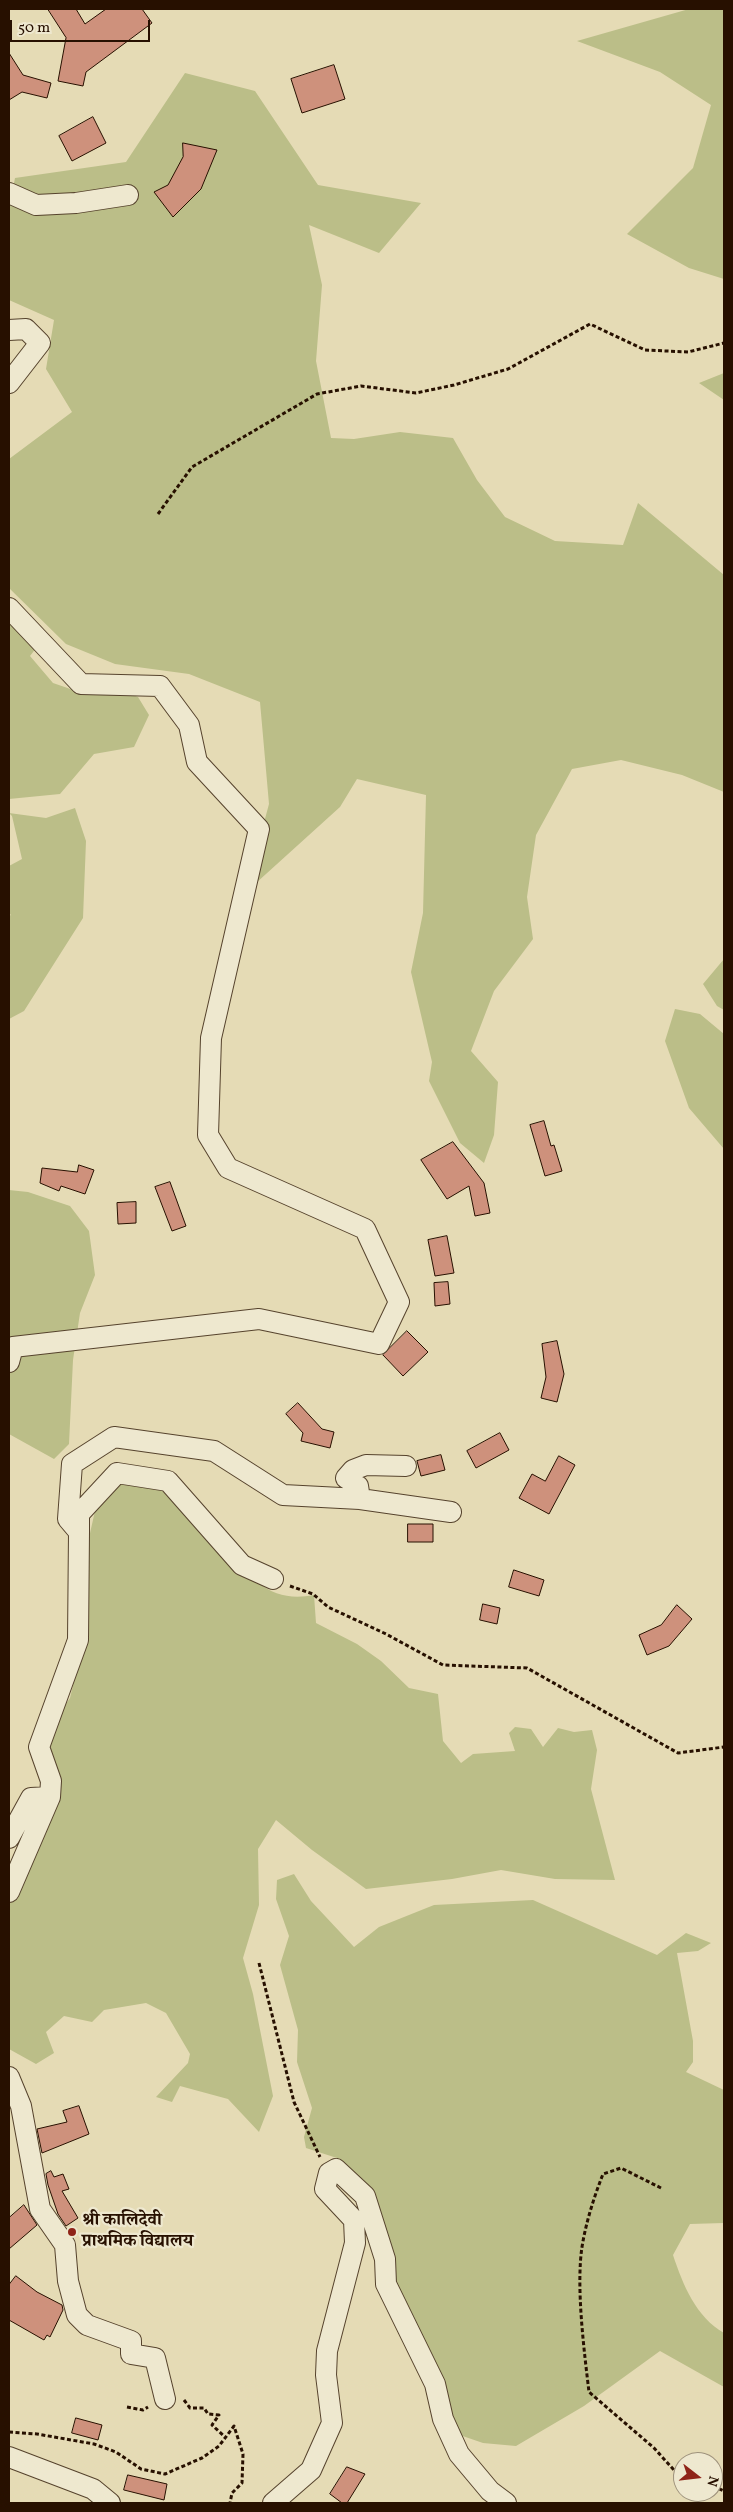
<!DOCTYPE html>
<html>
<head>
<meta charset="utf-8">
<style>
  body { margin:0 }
  #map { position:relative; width:733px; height:2512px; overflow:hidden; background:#e5dbb5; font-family:Vollkorn,serif }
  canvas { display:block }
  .frame { position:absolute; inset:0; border:10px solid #271000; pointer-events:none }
  .north { position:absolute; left:673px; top:2452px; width:50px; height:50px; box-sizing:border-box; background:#eee8cf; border:1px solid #9e927c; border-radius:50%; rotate:106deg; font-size:14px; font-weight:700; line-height:20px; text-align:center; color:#271000 }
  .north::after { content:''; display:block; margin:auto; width:18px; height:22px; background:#8f2418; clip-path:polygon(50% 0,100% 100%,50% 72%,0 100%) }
  .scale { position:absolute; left:10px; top:20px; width:140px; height:22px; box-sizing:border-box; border:2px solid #271000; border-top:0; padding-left:6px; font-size:15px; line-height:18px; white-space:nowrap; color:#271000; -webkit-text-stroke:4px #eee8cf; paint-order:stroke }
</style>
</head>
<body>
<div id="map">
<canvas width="733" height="2512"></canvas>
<div class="frame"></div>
<div class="north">N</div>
<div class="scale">50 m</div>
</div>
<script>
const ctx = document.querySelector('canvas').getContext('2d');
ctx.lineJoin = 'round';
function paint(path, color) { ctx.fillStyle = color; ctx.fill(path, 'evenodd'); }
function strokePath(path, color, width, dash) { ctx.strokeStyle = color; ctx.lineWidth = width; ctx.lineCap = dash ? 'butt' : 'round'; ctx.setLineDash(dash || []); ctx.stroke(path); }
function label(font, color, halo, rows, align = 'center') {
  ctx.font = font + ' Vollkorn,"Noto Serif Devanagari",serif'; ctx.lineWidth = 4.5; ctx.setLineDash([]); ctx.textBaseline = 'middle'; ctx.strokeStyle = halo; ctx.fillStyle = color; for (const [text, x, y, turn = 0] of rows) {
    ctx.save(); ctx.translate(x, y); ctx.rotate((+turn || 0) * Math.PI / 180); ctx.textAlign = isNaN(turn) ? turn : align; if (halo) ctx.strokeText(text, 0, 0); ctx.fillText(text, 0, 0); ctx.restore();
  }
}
paint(new Path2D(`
  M689 9H724V279L689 268 627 234 693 168 711 105 660 72 577 41Z
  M185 73 255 91 318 185 421 203 379 253 309 225 322 285 316 361 331 438 354 439 400 432 453 438 477 480 505 517 555 541 623 545 638 503 724 575V792L682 775 621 760 572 769 536 835 527 897 533 939 494 991 471 1051 498 1082 494 1135 484 1163 460 1143 429 1081 432 1062 411 972 423 913 426 795 357 779 340 807 245 893 269 804 260 702 189 674 115 664 66 644 9 588V459L72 412 46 369 54 320 9 300V209L15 178 126 162Z
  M724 373V400L699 383Z
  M9 617 40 643 30 656 53 683 85 694 104 685 138 697 149 715 134 747 94 754 60 794 9 799Z
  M75 808 86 841 83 918 24 1011 9 1019V916L11 915 9 913V866L22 859 12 816 9 813 46 818Z
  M724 959V1010L717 1006 703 984Z
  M675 1009 700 1014 724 1034V1149L689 1108 665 1041Z
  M9 1190 28 1192 70 1206 89 1231 95 1275 80 1313 73 1360 69 1444 54 1459 9 1434Z
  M160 1478 257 1582C275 1596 292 1599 314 1595L316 1623 357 1644 381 1661 409 1688 438 1694 443 1741 461 1763 473 1754 515 1751 509 1733 515 1727 531 1729 543 1747 558 1728 574 1732 592 1730 597 1750 591 1789 615 1880 555 1879 501 1870 452 1879 366 1889 312 1850 276 1820 258 1849 259 1905 243 1958 253 1994 273 2096 259 2132 228 2099 180 2086 172 2102 156 2097 188 2063 190 2054 166 2013 146 2003 104 2010 92 2022 64 2016 46 2032 54 2053 36 2064 9 2049V1905L20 1887 39 1832 48 1743 53 1722 70 1698 85 1635 86 1551 97 1502 114 1481Z
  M294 1874 311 1901 354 1947 379 1927 434 1905 533 1900 657 1955 686 1933 711 1943 698 1951 677 1953 693 2041V2062L686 2072 724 2090V2223L690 2224 673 2255C683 2285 696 2317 724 2333V2387L660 2351 584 2406 516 2446 483 2443 451 2432 400 2316 369 2219 337 2158 306 2148 304 2137 312 2108 297 2062 298 2030 280 1965 289 1936 276 1899 277 1880Z`), '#bbbe88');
const building = new Path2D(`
  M48 9H76L85 24 106 9H142L152 23 86 72 83 86 58 81 66 38Z
  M9 53 23 75 51 83 47 98 22 92 9 100Z
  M334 65 345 99 302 113 291 79Z
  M93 117 106 143 72 161 59 136Z
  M183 143 217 150 201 189 173 217 154 192 168 185 183 157Z
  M544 1121 551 1146 554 1145 562 1171 545 1176 530 1125Z
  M453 1142 484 1183 490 1213 475 1216 469 1186 447 1199 421 1160Z
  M79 1165 94 1170 85 1194 61 1186 59 1191 40 1183 42 1168 77 1172Z
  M170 1182 186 1226 172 1231 155 1187Z
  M136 1202V1223L118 1224 117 1203Z
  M447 1236 454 1273 435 1276 428 1240Z
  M448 1282 450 1304 435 1306 434 1283Z
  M407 1331 428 1352 403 1376 383 1355Z
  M557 1341 564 1374 557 1402 541 1398 546 1377 542 1344Z
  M298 1403 322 1429 334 1432 330 1448 301 1441 303 1433 286 1414Z
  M500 1433 509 1450 476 1468 467 1451Z
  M441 1455 445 1470 421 1476 417 1461Z
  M559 1456 575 1465 549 1514 519 1498 532 1474 545 1481Z
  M408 1524H433V1542H408Z
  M514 1570 544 1580 539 1596 509 1587Z
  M483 1604 500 1608 497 1624 480 1620Z
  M677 1605 692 1619 669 1646 647 1655 639 1635 661 1625Z
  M79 2106 89 2134 42 2153 37 2129 67 2122 63 2111Z
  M51 2171 54 2177 63 2174 69 2189 62 2191 78 2218 66 2226 58 2214 48 2185 46 2174Z
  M24 2205 37 2225 9 2249V2218Z
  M16 2276 37 2292 62 2305 63 2310 50 2337 47 2335 44 2340 9 2320V2285Z
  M76 2418 102 2425 98 2440 72 2433Z
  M347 2467 365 2474 347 2503H342L330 2494Z
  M128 2475 167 2484 164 2500 124 2490Z`);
paint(building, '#ce917c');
strokePath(building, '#271000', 1);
const minor = new Path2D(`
  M9 193 36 205 76 203 128 195
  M9 330 26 329 40 343 9 383
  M9 608 81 684 160 686 189 725 197 762 259 829 211 1038 208 1135 228 1168 365 1229 399 1302 379 1344 259 1319 13 1347 9 1362
  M360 1499 358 1486 346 1478 353 1470 366 1465 406 1466
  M79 1532V1514L117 1473 168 1481 242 1565 273 1579
  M50 1797 51 1781 39 1747 78 1640 79 1532 68 1519 72 1464 114 1437 214 1451 283 1495 360 1499 451 1512
  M9 1838 31 1798 50 1797 9 1892
  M9 2077 21 2106 40 2209 65 2245 68 2281 77 2315 87 2325 131 2341V2354L155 2358 165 2399
  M9 2457 93 2489 110 2503
  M273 2503 311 2470 332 2423 326 2375 327 2351 355 2243 354 2220 325 2189 329 2173 336 2169 365 2196 385 2259 386 2284 435 2384 443 2419 459 2454 490 2491 506 2503`);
strokePath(minor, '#56432d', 22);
strokePath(new Path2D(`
  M158 514 192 467 317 394 361 386 416 393 454 385 508 369 590 324 645 350 688 352 724 343
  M290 1586 313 1594 328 1607 386 1634 443 1665 527 1668 678 1753 724 1747
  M259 1963 294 2102 320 2157
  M661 2188 621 2168 603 2174C594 2197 586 2222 582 2247 576 2287 584 2350 589 2392L654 2448 683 2480
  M184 2400 190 2408H204L208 2414 219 2415 212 2425 225 2437
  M127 2407 143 2410 148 2407
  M9 2432 37 2434 94 2444 116 2452 141 2469 165 2474 202 2458 219 2446 234 2426 243 2454 242 2483 232 2493 230 2503
  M713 2486 724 2491`), '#271000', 3, [4, 2.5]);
strokePath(minor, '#eee8cf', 20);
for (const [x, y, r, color] of [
  [72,2232,5,"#8f2418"]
]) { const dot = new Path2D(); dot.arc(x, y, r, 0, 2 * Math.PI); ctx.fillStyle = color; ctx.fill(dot); strokePath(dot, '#eee8cf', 2); }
label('bold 18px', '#271000', '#eee8cf', [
  ["श्री कालिदेवी",82,2222],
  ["प्राथमिक विद्यालय",82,2243]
], 'left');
</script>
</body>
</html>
